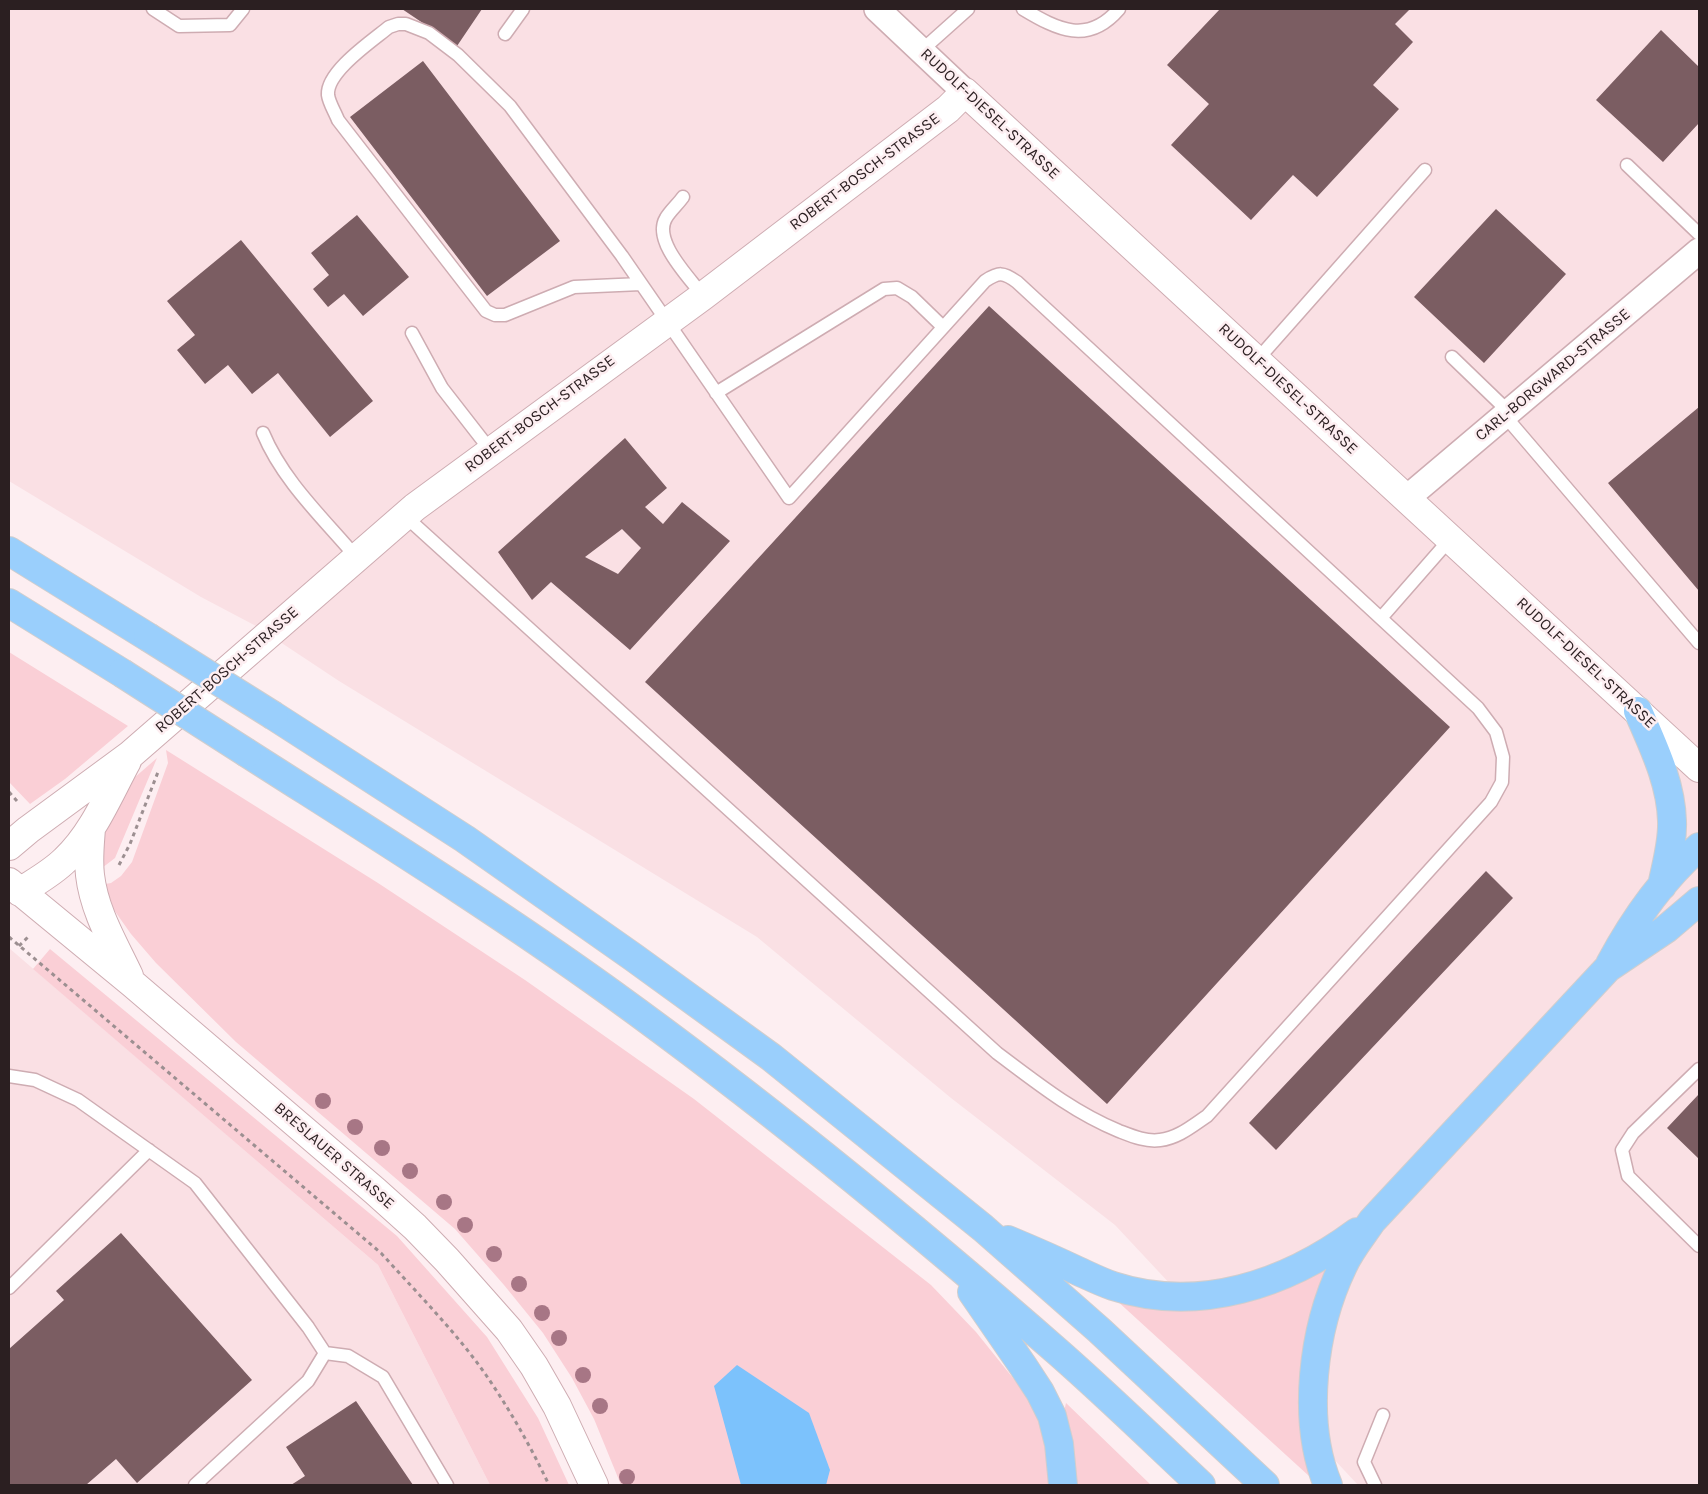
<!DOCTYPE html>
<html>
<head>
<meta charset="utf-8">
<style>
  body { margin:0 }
  #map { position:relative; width:1708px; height:1494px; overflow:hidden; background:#fdeef1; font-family:Karla,sans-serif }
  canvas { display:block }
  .frame { position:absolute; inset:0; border:10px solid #2b1f21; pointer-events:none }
</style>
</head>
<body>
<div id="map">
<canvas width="1708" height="1494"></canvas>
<div class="frame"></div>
</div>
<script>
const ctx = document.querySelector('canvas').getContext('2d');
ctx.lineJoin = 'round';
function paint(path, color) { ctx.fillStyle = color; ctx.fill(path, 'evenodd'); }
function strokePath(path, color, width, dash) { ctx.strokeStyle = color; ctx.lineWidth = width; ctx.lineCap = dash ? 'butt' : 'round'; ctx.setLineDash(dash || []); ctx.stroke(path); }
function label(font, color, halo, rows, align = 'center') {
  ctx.font = font + ' Karla,sans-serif'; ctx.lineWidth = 5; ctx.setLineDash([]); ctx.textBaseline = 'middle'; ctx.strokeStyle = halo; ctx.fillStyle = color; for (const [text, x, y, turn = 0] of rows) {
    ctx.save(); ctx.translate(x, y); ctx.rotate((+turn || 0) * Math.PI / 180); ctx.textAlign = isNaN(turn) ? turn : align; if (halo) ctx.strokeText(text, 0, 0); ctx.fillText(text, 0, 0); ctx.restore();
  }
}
paint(new Path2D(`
  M9 9H1699V1485H1358L1115 1225 951 1098 757 937 339 681 256 626 201 597 9 481Z
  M9 948 378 1265 490 1485H9Z`), '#fae0e4');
paint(new Path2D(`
  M9 652 128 726 65 779 30 804 9 782Z
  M166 750 378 883 525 980 694 1099 931 1285 976 1332 1029 1398 1043 1433 1051 1485H621L594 1419 572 1378 543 1333 504 1285 455 1229 236 1042 156 963 131 934 114 910 105 884 111 883 121 876 132 862 168 763Z
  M157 758 115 858 102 868 101 844 105 826 122 792 134 778Z
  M50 949 397 1236 487 1337 538 1418 569 1485H490L378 1265 33 969Z
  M1341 1256 1304 1440 1309 1476 1115 1299Z
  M1066 1403 1151 1485H1075L1064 1412Z`), '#facfd6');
paint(new Path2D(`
  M737 1365 809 1413 830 1470 826 1485H741L714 1386Z`), '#7cc2fc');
paint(new Path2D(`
  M402 9H482L457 46Z
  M1220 9H1410L1395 24 1413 42 1373 85 1399 109 1317 197 1293 175 1251 220 1171 145 1209 104 1167 65Z
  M1661 30 1699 67V123L1663 162 1596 100Z
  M423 61 560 241 487 296 350 117Z
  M1496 209 1566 274 1484 363 1414 297Z
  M357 215 409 277 363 316 344 294 328 307 313 289 329 275 311 253Z
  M241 240 373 401 330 437 278 373 252 394 228 365 205 384 177 350 195 335 167 301Z
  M989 306 1450 727 1107 1104 645 682Z
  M1699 407V591L1608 483Z
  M625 438 667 488 645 507 663 524 682 502 730 541 630 650 551 582 532 600 498 552ZM622 529 641 548 618 574 585 557Z
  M1486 871 1513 898 1276 1150 1249 1123Z
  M1699 1094V1159L1667 1128Z
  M121 1233 252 1380 137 1483 116 1459 86 1485H9V1349L64 1300 56 1291Z
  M356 1401 413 1485H291L305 1476 286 1447Z`), '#7b5d62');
const lane = new Path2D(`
  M153 9 179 26 230 25 243 9
  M1023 9C1058 30 1088 45 1119 9
  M505 34 523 9
  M921 51 968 9
  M1627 165 1699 234
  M683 197C678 204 670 211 666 218 652 241 690 278 703 296
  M412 333 442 388 491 451
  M1452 357 1509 412
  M1257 360 1425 170
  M716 393 884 289 897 288 912 297 943 327
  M1505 416 1699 643
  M263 433C283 481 323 518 356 557
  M405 516 997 1053C1037 1083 1073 1112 1119 1131 1132 1136 1146 1142 1160 1140 1178 1138 1192 1126 1207 1116L1491 802 1502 782 1503 757 1496 732 1478 708 1017 282C1003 272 999 272 985 281L789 498 622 256 510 106 458 55 429 33 406 24H398L389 27C372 41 326 72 328 95 329 103 335 112 338 120L486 311 495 315H505L574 287 641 284
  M1381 618 1451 538
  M1699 1069 1633 1133 1622 1150 1628 1176 1699 1246
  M9 1076 35 1080 78 1100 195 1183 308 1327 325 1353 308 1381 195 1485
  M9 1288 149 1150
  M325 1353 348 1356 383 1377 447 1485
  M1375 1485 1364 1462 1383 1415`);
const street = new Path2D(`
  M877 9 965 92
  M1407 498 1699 251`);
const secondary = new Path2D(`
  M91 828C90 843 88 859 90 875 94 911 114 944 129 976
  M9 846 28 830 130 755 415 507 703 296 948 109 965 92 1699 768
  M9 882 133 984 375 1191 415 1227 447 1260 509 1330 534 1366 557 1406 594 1485
  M20 892C35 882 52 873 65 860 93 834 109 794 127 761`);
const highway = new Path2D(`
  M9 551 148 637
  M9 603 122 673
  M1638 711C1653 746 1671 782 1672 821 1673 843 1666 865 1662 886
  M274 716 465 839 633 957 771 1057 983 1228 1099 1330 1265 1485
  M247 753C369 831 493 908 611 993 766 1105 915 1227 1059 1353 1108 1396 1154 1441 1201 1485
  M1610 964C1633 921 1662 879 1699 847
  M1008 1240C1032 1250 1055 1260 1078 1271 1089 1276 1101 1282 1113 1286 1199 1314 1287 1284 1357 1232
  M972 1292 1023 1366 1040 1392 1052 1416 1059 1444 1063 1485
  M1328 1485C1301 1420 1313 1328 1343 1266 1350 1250 1362 1236 1372 1221L1608 968 1666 929 1699 901`);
strokePath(lane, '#ceacb2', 15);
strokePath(street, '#ceacb2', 28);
strokePath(secondary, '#ceacb2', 30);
strokePath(highway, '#d0cece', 30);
strokePath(new Path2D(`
  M9 792 17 801
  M119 865 130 844 158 772
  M9 937 381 1253C417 1293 456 1332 486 1375 510 1410 531 1447 549 1485
  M19 946 29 936`), '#9c8f91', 3, [4, 4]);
strokePath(lane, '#fff', 12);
strokePath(street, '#fff', 25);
strokePath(secondary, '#fff', 28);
strokePath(highway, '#9acffc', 28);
const highwayBridge = new Path2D(`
  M148 637 274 716
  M122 673 247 753`);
strokePath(highwayBridge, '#d0cece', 30, []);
strokePath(highwayBridge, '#9acffc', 28);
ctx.fillStyle = '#a77685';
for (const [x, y] of [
  [323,1101],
  [355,1127],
  [382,1148],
  [410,1171],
  [444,1202],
  [465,1225],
  [494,1254],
  [519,1284],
  [542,1313],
  [559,1338],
  [583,1375],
  [600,1406],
  [627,1477]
]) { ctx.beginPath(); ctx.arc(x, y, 8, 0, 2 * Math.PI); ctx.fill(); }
label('16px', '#2b1f21', '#fdeef1', [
  ["RUDOLF-DIESEL-STRASSE",990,114,43],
  ["ROBERT-BOSCH-STRASSE",865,172,-37],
  ["CARL-BORGWARD-STRASSE",1553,375,-40],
  ["RUDOLF-DIESEL-STRASSE",1288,389,43],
  ["ROBERT-BOSCH-STRASSE",540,414,-37],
  ["RUDOLF-DIESEL-STRASSE",1586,663,43],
  ["ROBERT-BOSCH-STRASSE",227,670,-41],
  ["BRESLAUER STRASSE",334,1156,41]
]);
</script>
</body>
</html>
